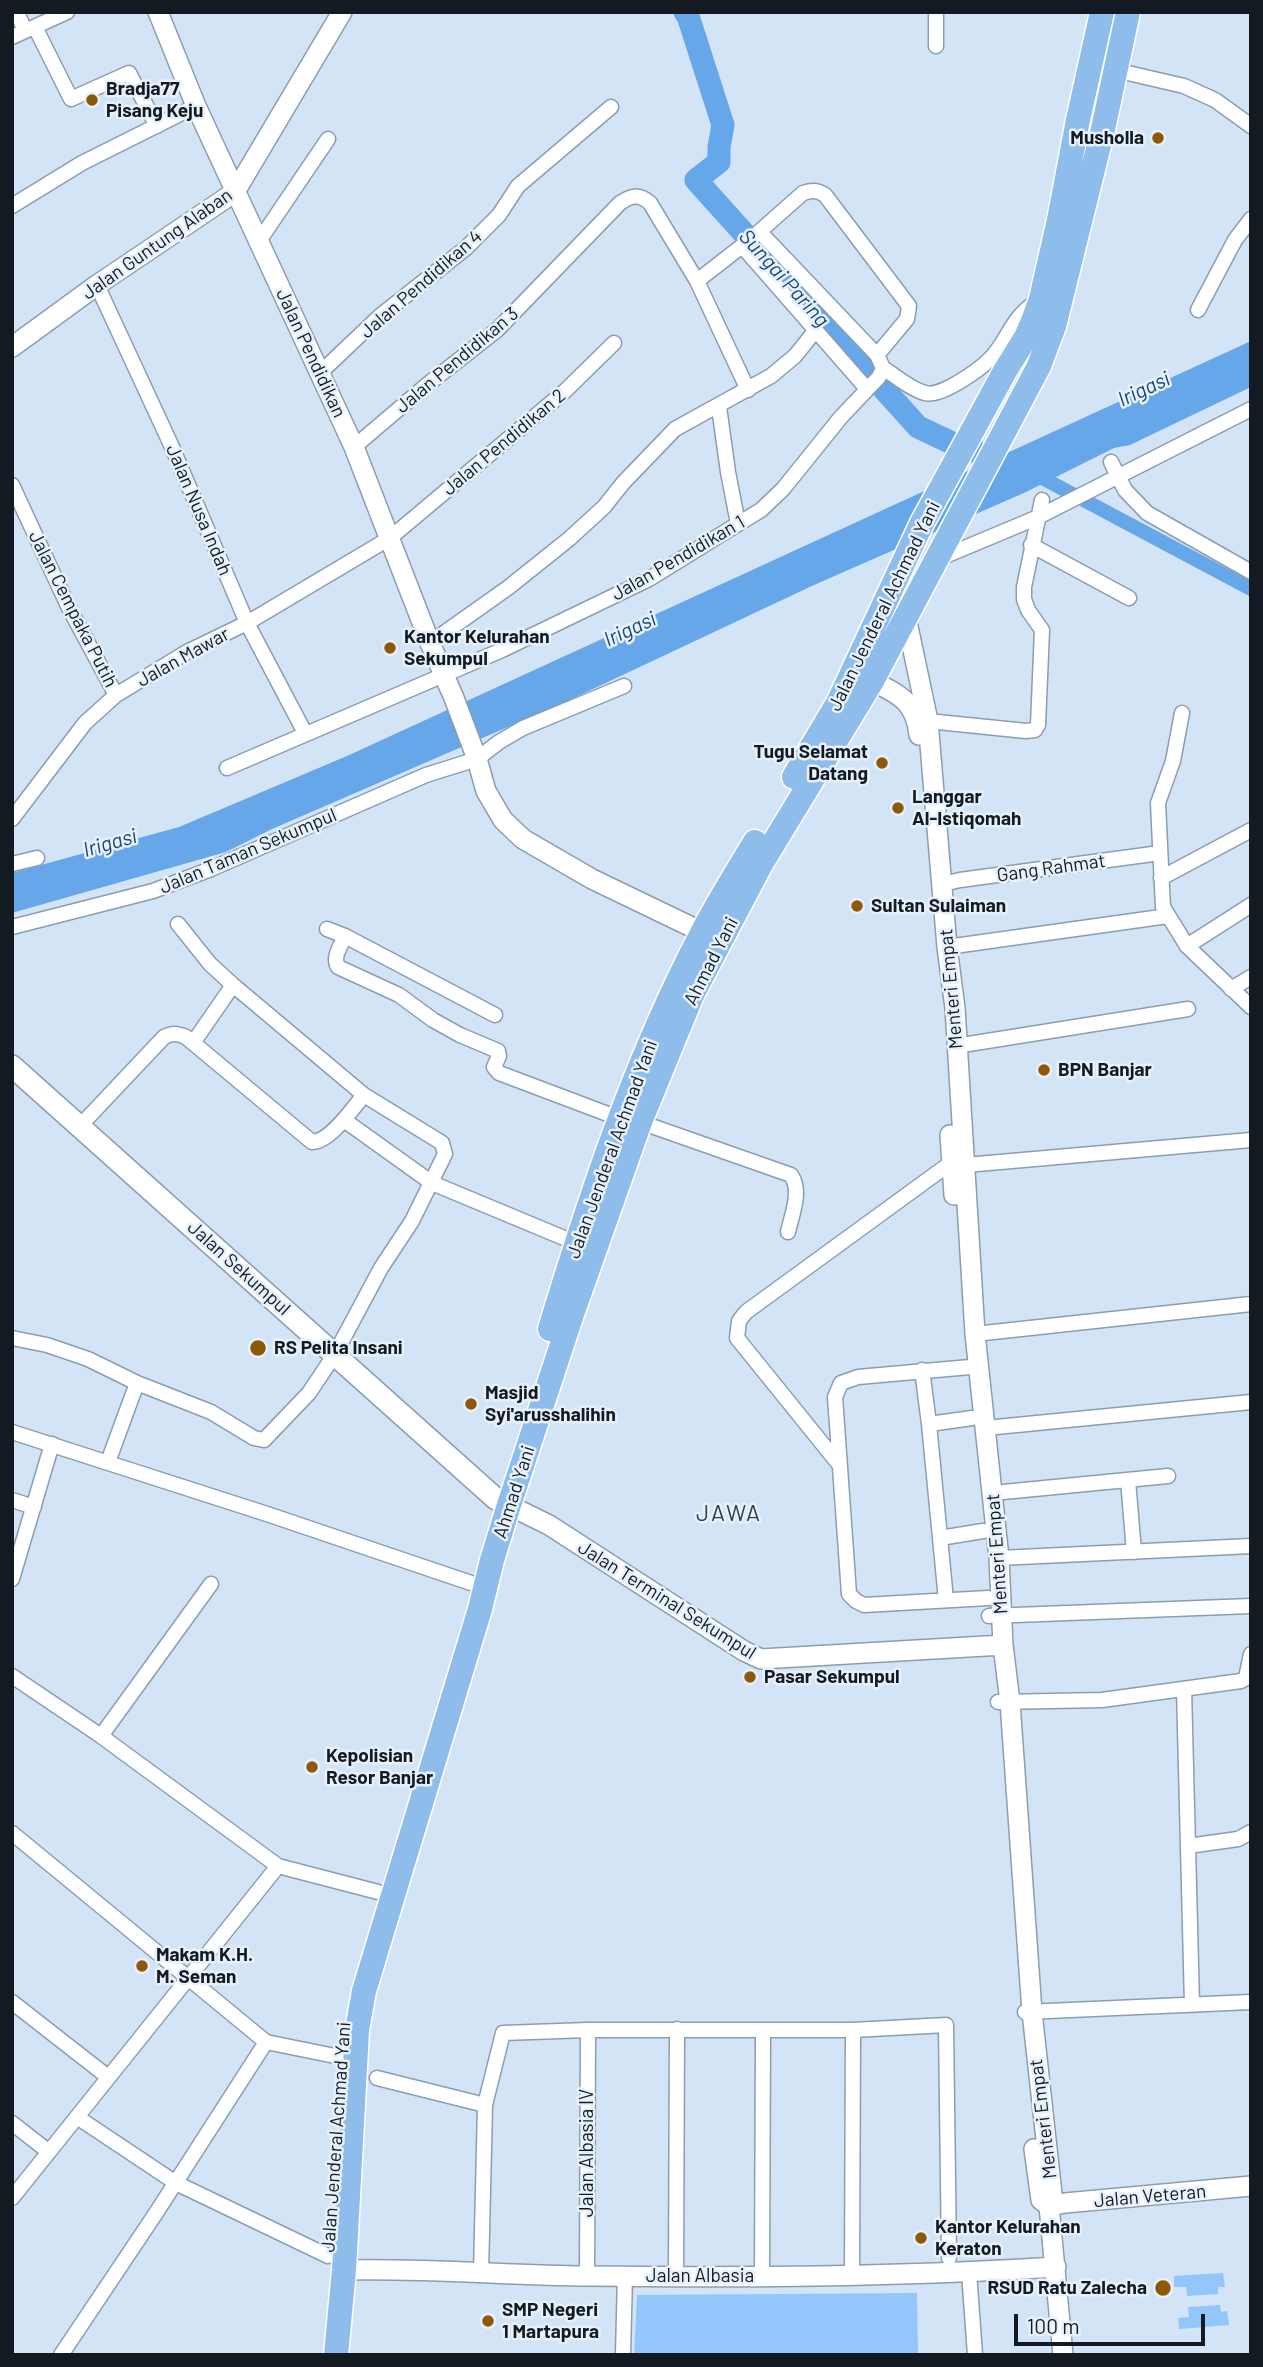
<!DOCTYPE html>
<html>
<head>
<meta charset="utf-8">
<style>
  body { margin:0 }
  #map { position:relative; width:1263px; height:2367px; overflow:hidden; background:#d3e4f7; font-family:Barlow,sans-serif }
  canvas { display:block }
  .frame { position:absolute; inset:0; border:14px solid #141a21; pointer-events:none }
  .scale { position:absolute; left:1014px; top:2314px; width:191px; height:32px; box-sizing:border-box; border:4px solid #141a21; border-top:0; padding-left:9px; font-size:21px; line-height:24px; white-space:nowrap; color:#141a21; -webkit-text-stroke:5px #e6f1fc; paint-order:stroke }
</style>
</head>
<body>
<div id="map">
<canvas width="1263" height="2367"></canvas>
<div class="frame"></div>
<div class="scale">100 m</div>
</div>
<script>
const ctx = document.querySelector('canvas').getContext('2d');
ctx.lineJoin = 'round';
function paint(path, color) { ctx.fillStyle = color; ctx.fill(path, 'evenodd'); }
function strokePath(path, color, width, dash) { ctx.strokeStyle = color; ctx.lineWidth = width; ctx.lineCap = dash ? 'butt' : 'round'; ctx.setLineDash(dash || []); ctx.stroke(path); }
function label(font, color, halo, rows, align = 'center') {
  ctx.font = font + ' Barlow,sans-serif'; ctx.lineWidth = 5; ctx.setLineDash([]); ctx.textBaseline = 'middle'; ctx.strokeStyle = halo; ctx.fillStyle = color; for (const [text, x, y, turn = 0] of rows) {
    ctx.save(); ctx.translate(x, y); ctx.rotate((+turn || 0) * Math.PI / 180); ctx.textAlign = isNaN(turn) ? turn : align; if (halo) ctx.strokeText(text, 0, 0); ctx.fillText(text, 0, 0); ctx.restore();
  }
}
paint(new Path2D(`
  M1223 2273 1225 2287H1218V2294L1187 2296 1186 2287H1174V2276Z
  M917 2293 918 2355H634L637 2295Z
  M1220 2305 1221 2312 1227 2311 1229 2325 1179 2329 1178 2318 1189 2317 1188 2307Z`), '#93c7fb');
paint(new Path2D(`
  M1251 341V387L1130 445 1114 448 1026 492 814 585 561 704 272 829 226 852 12 913V873L179 827 347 756Z`), '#66a7e9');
strokePath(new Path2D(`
  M1033 473 1251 589`), '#66a7e9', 14);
strokePath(new Path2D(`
  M685 12 688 16 723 125 719 147V162L696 180 918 427 952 443 1009 464`), '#66a7e9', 23);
const minor = new Path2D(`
  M17 12 25 31
  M35 27 71 99 129 73 157 126
  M12 37 67 12
  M936 46V12
  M1115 70 1184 86 1215 100 1251 126
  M12 206 82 163 196 106
  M760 232 877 355
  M259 241 328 139
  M742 246 867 389
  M697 281 751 239 803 193C812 190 817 190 825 195L909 306 907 319 877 355 883 368
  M97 285 172 447 247 623 305 733
  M1198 310 1235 240 1251 219
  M320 373 380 316 466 248 499 215 518 186 611 107
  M719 407 728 472 738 524
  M354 447 428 384 497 330 620 203C632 195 639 194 650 203L697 281 748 390
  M1111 462 1125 490 1147 513 1251 572
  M12 485 69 608 116 695
  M1031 545 1129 598
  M938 559 1036 518 1251 409
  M430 643 509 587 569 539 604 507 623 483 675 429 771 376 795 356 815 331
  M1182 713 1173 761 1158 803 1163 907 1187 946 1251 1007
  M928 721 1026 731 1035 730 1038 725 1042 630 1028 610 1024 599V587L1042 500
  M227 768 502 650 649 579 738 524 761 510 783 489 841 417 879 377 883 368C896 376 910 389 925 393 940 398 979 370 990 359 1010 338 1009 320 1037 301
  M12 819 85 723 116 695 187 652 247 623 390 538 564 392 614 343
  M12 864 37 858
  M1161 878 1251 830
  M943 884 960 880 1160 853
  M12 927 153 891 211 869 426 775 477 759 499 742 523 728 624 686
  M327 929 345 936 495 1015
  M345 936C341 946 332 957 338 967L399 995 433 1020 460 1035 498 1051 499 1056 494 1067 499 1073 621 1119
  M1187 946 1251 905
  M947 947 1168 916
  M1231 989 1251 977
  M193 1043 233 985
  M956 1046 1188 1009
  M344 1120 432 1183 576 1243
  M640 1122 791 1175C802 1191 792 1214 788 1232
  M80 1126 164 1037C172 1033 177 1033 186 1037L312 1142C330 1142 353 1108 364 1095
  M966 1165 1251 1140
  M975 1334 1251 1304
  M12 1338 47 1345 88 1359 137 1383 211 1412 254 1438 264 1440 309 1393 335 1354 381 1268 412 1221 445 1154 442 1143 364 1095 233 985 210 964 178 924
  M970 1367 858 1377 841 1383 835 1397 849 1594 856 1601 864 1605 988 1598
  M922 1370 929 1424 946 1600
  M929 1424 972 1418
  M986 1428 1251 1402
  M12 1432 267 1514 471 1583
  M108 1462 137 1383
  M838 1463 737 1338 739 1321 746 1312 952 1162
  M1128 1480 1134 1552
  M993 1493 1168 1476
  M12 1500 34 1507
  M940 1538 983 1531
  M999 1558 1251 1546
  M12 1579 52 1444
  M989 1616 1251 1606
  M12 1676 101 1736 278 1866 378 1892
  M1184 1689 1192 2005
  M998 1702 1102 1700 1241 1681 1246 1678 1251 1654
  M101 1736 211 1584
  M12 1833 266 2042 156 2213 61 2355
  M1188 1846 1238 1839 1251 1832
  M12 2002 108 2077
  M1025 2012 1251 2002
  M266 2042 340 2057
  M377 2078 485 2105
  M77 2117 176 2183 328 2256
  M12 2123 49 2152
  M12 2198 278 1866
  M969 2272 975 2355
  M481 2274 485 2105 503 2033 588 2030H853L946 2025 949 2258
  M852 2274 853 2030
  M587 2276 588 2030
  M676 2276 677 2029
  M762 2276 763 2031
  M623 2355 625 2276`);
const tertiary = new Path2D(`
  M158 12 196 106 354 447 430 643 454 698 477 759 486 791 503 820 523 839 592 879 702 932
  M12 347 97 285 235 192 342 12
  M906 617 928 721 947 947 955 1008 975 1334 999 1558 1003 1645 1010 1702 1032 2012 1052 2194 1049 2206 1063 2355
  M872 681C899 694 916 702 919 735
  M950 1135 954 1195
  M496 1499 549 1525 744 1651 761 1659 1003 1645
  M1034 2149 1041 2200 1049 2206
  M1049 2206 1065 2203 1251 2186
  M344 2270C425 2268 507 2275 588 2276 744 2278 900 2277 1056 2267`);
const secondary = new Path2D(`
  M12 1066 496 1499`);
const trunk = new Path2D(`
  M794 777 838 703 922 523 1005 371 1026 337 1033 321 1041 299 1059 220 1078 120 1102 12
  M550 1329C591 1194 636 1058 702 933 718 902 737 872 755 842
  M336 2355 344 2270 357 2030 364 1991 480 1609 492 1560 509 1505 572 1314 640 1122 692 995 761 864 872 681 1039 366 1054 326 1103 129 1128 12`);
strokePath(minor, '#8d9dae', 17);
strokePath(tertiary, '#8d9dae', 22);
strokePath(secondary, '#8d9dae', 24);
strokePath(trunk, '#fff', 27);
strokePath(minor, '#fff', 14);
strokePath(tertiary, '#fff', 19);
strokePath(secondary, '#fff', 21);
strokePath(trunk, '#8ebceb', 24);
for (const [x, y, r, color] of [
  [92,100,7,"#8d5908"],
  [1158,138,7,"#8d5908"],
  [390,648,7,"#8d5908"],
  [882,763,7,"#8d5908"],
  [898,808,7,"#8d5908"],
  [857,906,7,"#8d5908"],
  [1044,1070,7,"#8d5908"],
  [258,1348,9,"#8d5908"],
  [471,1404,7,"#8d5908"],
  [750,1677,7,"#8d5908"],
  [312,1767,7,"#8d5908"],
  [142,1966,7,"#8d5908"],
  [921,2238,7,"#8d5908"],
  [1163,2288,9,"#8d5908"],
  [488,2321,7,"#8d5908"]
]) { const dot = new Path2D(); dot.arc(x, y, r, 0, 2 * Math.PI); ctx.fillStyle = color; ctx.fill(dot); strokePath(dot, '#e6f1fc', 2.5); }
label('bold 19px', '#141a21', '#e6f1fc', [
  ["Bradja77",106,89],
  ["Pisang Keju",106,111],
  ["Musholla",1144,138,"right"],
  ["Kantor Kelurahan",404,637],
  ["Sekumpul",404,659],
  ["Tugu Selamat",868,752,"right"],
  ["Datang",868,774,"right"],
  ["Langgar",912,797],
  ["Al-Istiqomah",912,819],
  ["Sultan Sulaiman",871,906],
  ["BPN Banjar",1058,1070],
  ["RS Pelita Insani",274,1348],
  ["Masjid",485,1393],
  ["Syi'arusshalihin",485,1415],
  ["Pasar Sekumpul",764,1677],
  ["Kepolisian",326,1756],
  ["Resor Banjar",326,1778],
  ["Makam K.H.",156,1955],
  ["M. Seman",156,1977],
  ["Kantor Kelurahan",935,2227],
  ["Keraton",935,2249],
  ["RSUD Ratu Zalecha",1147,2288,"right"],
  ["SMP Negeri",502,2310],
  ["1 Martapura",502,2332]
], 'left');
label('19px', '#141a21', '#e6f1fc', [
  ["Jalan Guntung Alaban",157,244,-35],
  ["Jalan Pendidikan 4",421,284,-41],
  ["Jalan Pendidikan",311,353,65],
  ["Jalan Pendidikan 3",457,360,-40],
  ["Jalan Pendidikan 2",504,442,-40],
  ["Jalan Nusa Indah",199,510,67],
  ["Jalan Pendidikan 1",678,558,-30],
  ["Jalan Jenderal Achmad Yani",884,606,-64],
  ["Jalan Cempaka Putih",73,609,63],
  ["Jalan Mawar",183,657,-29],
  ["Jalan Taman Sekumpul",248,851,-23],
  ["Gang Rahmat",1051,868,-8],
  ["Ahmad Yani",711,961,-63],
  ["Menteri Empat",951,989,-95],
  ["Jalan Jenderal Achmad Yani",612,1149,-70],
  ["Jalan Sekumpul",239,1268,42],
  ["Ahmad Yani",514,1492,-72],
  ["Menteri Empat",997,1554,-94],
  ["Jalan Terminal Sekumpul",667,1600,32],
  ["Menteri Empat",1043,2119,-97],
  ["Jalan Jenderal Achmad Yani",336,2137,-86],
  ["Jalan Albasia IV",587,2153,-90],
  ["Jalan Veteran",1150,2196,-5],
  ["Jalan Albasia",700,2276]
]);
label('italic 21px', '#184772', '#e6f1fc', [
  ["Sungai Paring",784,278,48],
  ["Irigasi",1144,389,-25],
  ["Irigasi",630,629,-25],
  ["Irigasi",110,843,-16]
]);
ctx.letterSpacing = '2px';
label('23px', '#32404e', '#e6f1fc', [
  ["JAWA",729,1513]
]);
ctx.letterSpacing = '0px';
</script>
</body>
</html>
